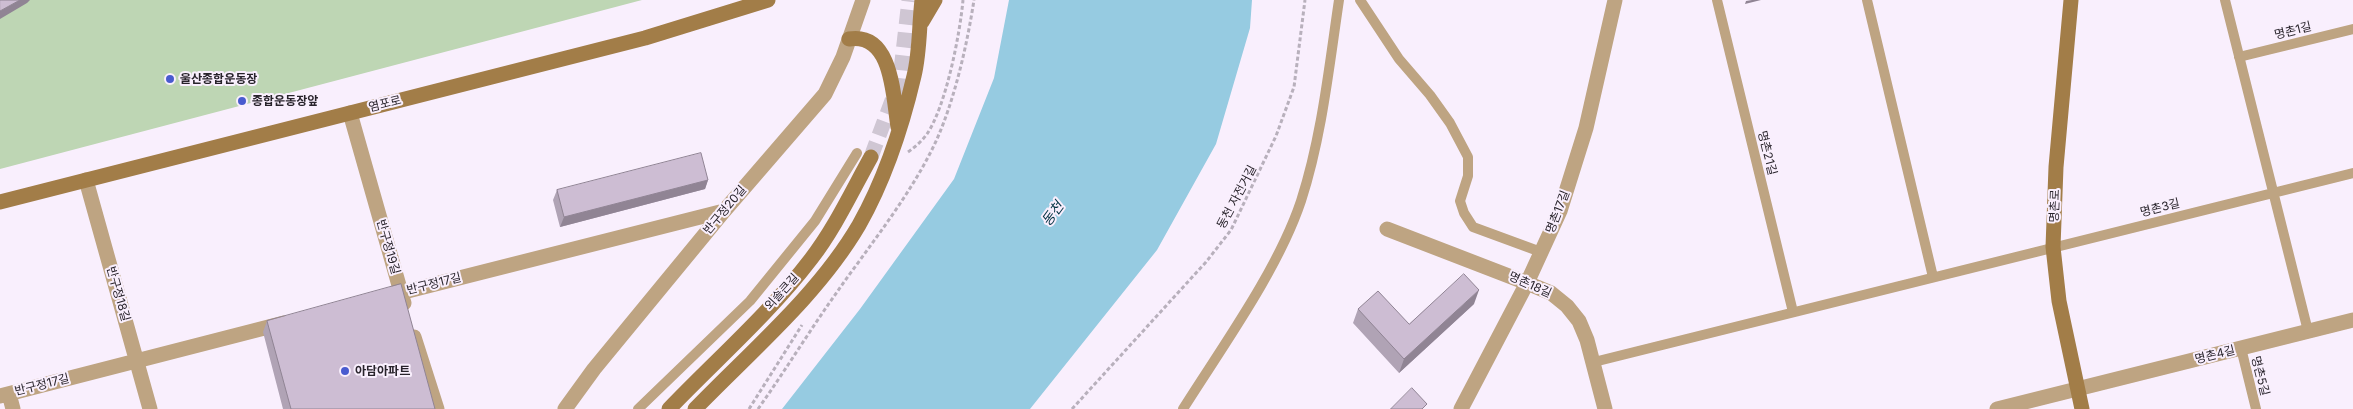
<!DOCTYPE html>
<html>
<head>
<meta charset="utf-8">
<style>
  body { margin:0 }
  canvas { display:block; background:#f9effd }
</style>
</head>
<body>
<canvas width="2353" height="409"></canvas>
<script>
const ctx = document.querySelector('canvas').getContext('2d');
ctx.lineJoin = 'round';
function paint(path, color) { ctx.fillStyle = color; ctx.fill(path, 'evenodd'); }
function strokePath(path, color, width, dash) { ctx.strokeStyle = color; ctx.lineWidth = width; ctx.lineCap = dash ? 'butt' : 'round'; ctx.setLineDash(dash || []); ctx.stroke(path); }
function label(font, color, halo, rows, align = 'center') {
  ctx.font = font + ' Inter,"Noto Sans KR",sans-serif'; ctx.lineWidth = 4; ctx.setLineDash([]); ctx.textBaseline = 'middle'; ctx.strokeStyle = halo; ctx.fillStyle = color; for (const [text, x, y, turn = 0] of rows) {
    ctx.save(); ctx.translate(x, y); ctx.rotate((+turn || 0) * Math.PI / 180); ctx.textAlign = isNaN(turn) ? turn : align; if (halo) ctx.strokeText(text, 0, 0); ctx.fillText(text, 0, 0); ctx.restore();
  }
}
paint(new Path2D(`
  M0 0H642L0 169Z`), '#bed6b4');
paint(new Path2D(`
  M1009 0H1252L1250 28 1216 144 1157 250 1030 409H782L860 309 954 179 994 78Z`), '#96cbe1');
strokePath(new Path2D(`
  M871 157 900 79 909 0`), '#cfc6d3', 15, [15, 8]);
strokePath(new Path2D(`
  M908 152C915 147 922 141 927 134 946 106 960 34 963 0
  M749 409 802 325
  M758 409C785 371 810 330 837 292 870 245 913 192 937 139 955 98 967 45 974 0
  M1072 409 1206 262 1231 230 1276 136 1294 87 1305 0`), '#b8b0bc', 3, [4, 2.5]);
strokePath(new Path2D(`
  M1360 0 1399 59 1430 95 1450 123 1468 157V176L1460 201 1464 213 1473 227 1541 252
  M1717 0 1793 312
  M1867 0 1933 277
  M2225 0 2308 331
  M2239 57 2353 29
  M2241 348 2256 409
  M1594 362 2353 173
  M638 409 750 301 815 221 857 153
  M1183 409C1222 347 1278 270 1301 201 1322 136 1329 67 1339 0`), '#bea482', 10);
strokePath(new Path2D(`
  M350 113 404 303
  M86 180 150 409
  M1387 229 1527 283 1551 293 1567 306 1579 321 1587 340 1605 409
  M384 297 724 211
  M414 337 437 409
  M9 394 13 409
  M0 396 284 323
  M565 409 594 369 724 211 825 94 843 57 863 0
  M1461 409 1527 283 1560 211 1586 128 1615 0
  M1997 409 2353 320`), '#bea482', 15);
strokePath(new Path2D(`
  M2071 0 2056 167 2053 247 2059 301 2082 409
  M922 22 935 0
  M849 39C893 32 893 97 898 127
  M0 202 645 38 768 0
  M669 409C716 360 769 314 811 259 835 228 852 191 871 157
  M695 409C751 351 818 295 859 225 885 179 902 127 914 76 920 52 919 25 922 0`), '#a27d48', 15);
paint(new Path2D(`
  M708 180 705 189 560 227 553 200 557 190Z
  M1474 304 1399 373 1353 323 1358 309 1409 324Z
  M267 321 435 409H283L263 332Z`), '#b0a3b5');
paint(new Path2D(`
  M20 0H30L27 3 0 19V11Z
  M1752 0H1761L1745 4 1746 1Z
  M708 180 705 189 560 227 564 217Z
  M1479 290 1474 304 1399 373 1404 359Z`), '#908494');
const building = new Path2D(`
  M0 0H20L0 11Z
  M701 153 708 180 564 217 557 190Z
  M1464 274 1479 290 1404 359 1358 309 1378 291 1409 324Z
  M401 284 435 409H291L267 321Z
  M1412 388 1427 404 1422 409H1391Z`);
paint(building, '#cdbdd3');
strokePath(building, '#908494', 1);
for (const [x, y, r, color] of [
  [170,79,5,"#495bcf"],
  [242,101,5,"#495bcf"],
  [345,371,5,"#495bcf"]
]) { const dot = new Path2D(); dot.arc(x, y, r, 0, 2 * Math.PI); ctx.fillStyle = color; ctx.fill(dot); strokePath(dot, '#f9effd', 2); }
label('12px', '#28232b', '#f9effd', [
  ["명촌1길",2293,31,-14],
  ["염포로",385,104,-14],
  ["명촌21길",1767,153,76],
  ["동천 자전거길",1237,197,-62],
  ["명촌로",2055,206,-88],
  ["명촌3길",2160,208,-14],
  ["반구정20길",725,210,-50],
  ["명촌17길",1558,212,-69],
  ["반구정19길",388,247,74],
  ["반구정17길",434,284,-14],
  ["명촌18길",1530,285,24],
  ["외솔큰길",782,292,-48],
  ["반구정18길",118,294,74],
  ["명촌4길",2215,355,-14],
  ["명촌5길",2260,376,76],
  ["반구정17길",42,385,-14]
]);
label('bold 12px', '#28232b', '#f9effd', [
  ["울산종합운동장",180,79],
  ["종합운동장앞",252,101],
  ["아담아파트",355,371]
], 'left');
label('italic 14px', '#003141', '#f9effd', [
  ["동천",1053,214,-54]
]);
</script>
</body>
</html>
